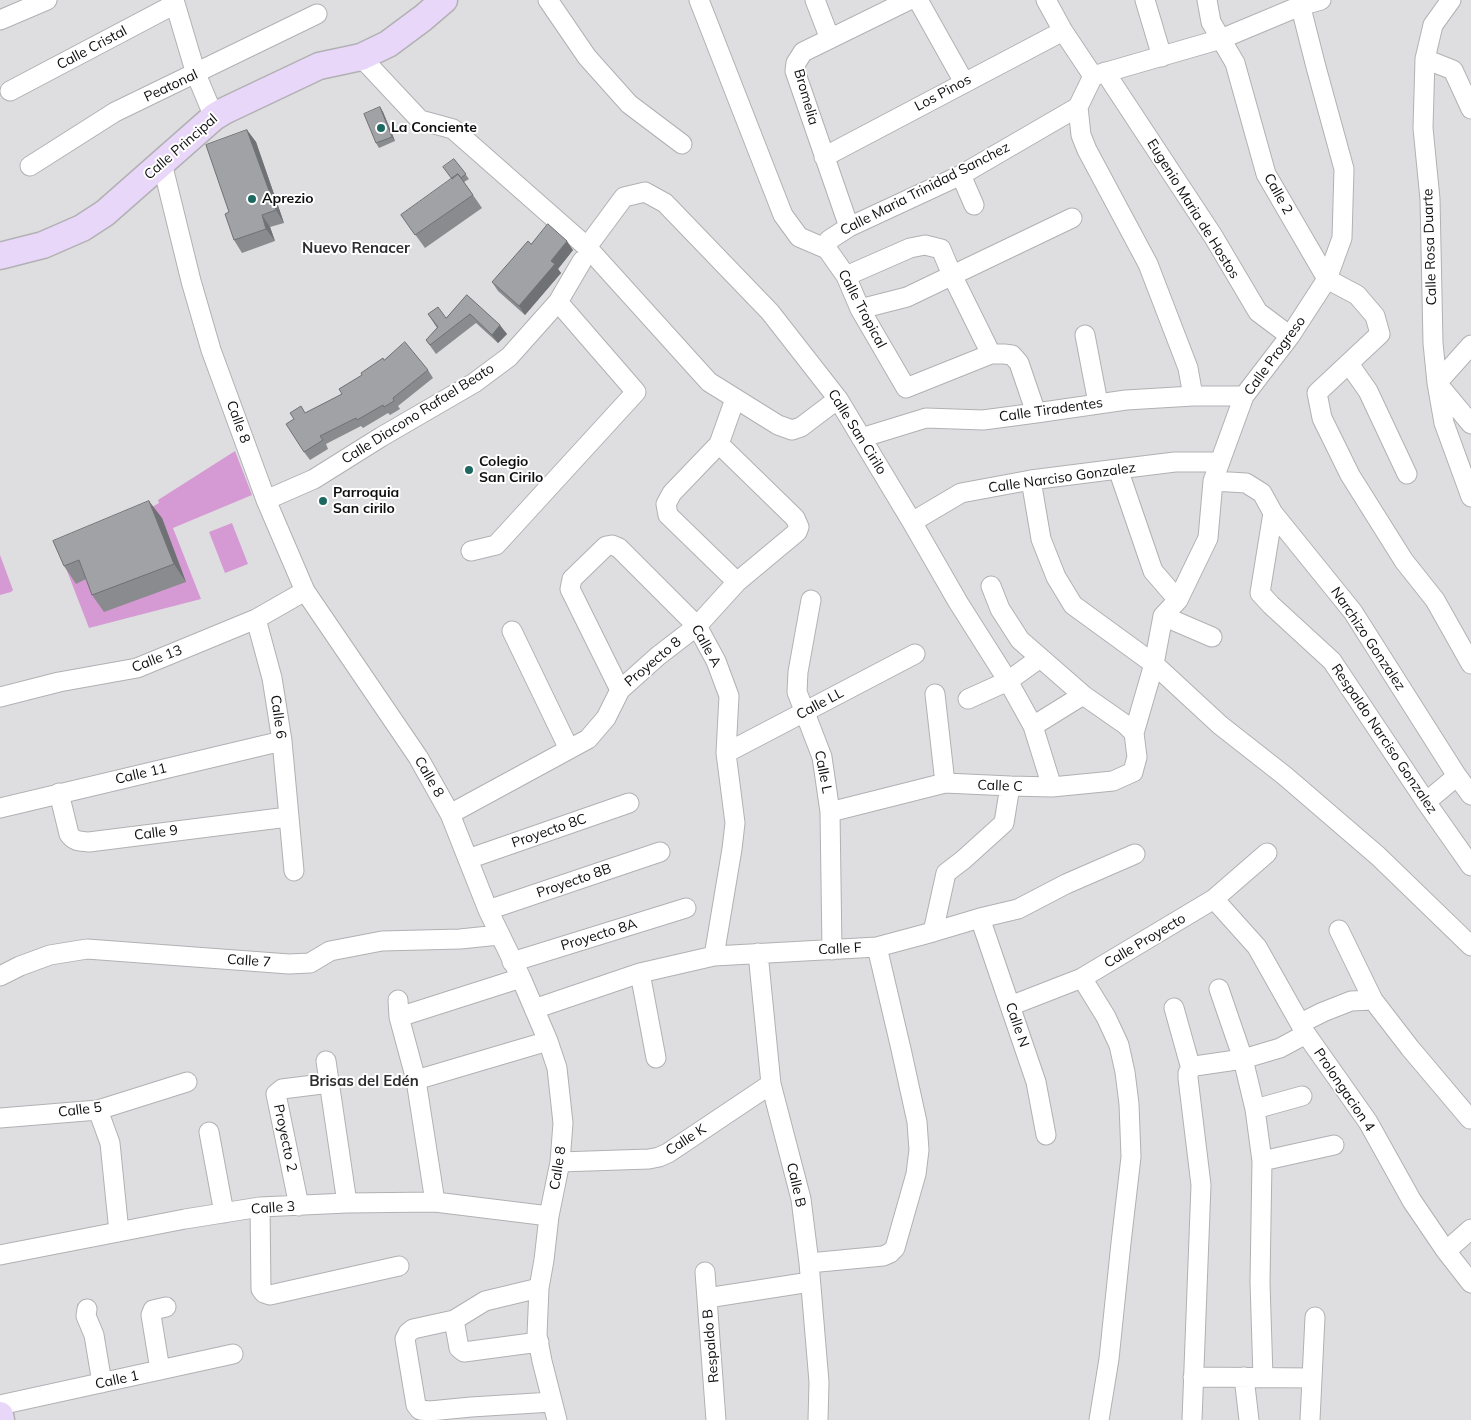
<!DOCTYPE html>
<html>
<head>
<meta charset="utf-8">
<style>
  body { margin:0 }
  canvas { display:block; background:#dedee1 }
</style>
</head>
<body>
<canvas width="1471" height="1420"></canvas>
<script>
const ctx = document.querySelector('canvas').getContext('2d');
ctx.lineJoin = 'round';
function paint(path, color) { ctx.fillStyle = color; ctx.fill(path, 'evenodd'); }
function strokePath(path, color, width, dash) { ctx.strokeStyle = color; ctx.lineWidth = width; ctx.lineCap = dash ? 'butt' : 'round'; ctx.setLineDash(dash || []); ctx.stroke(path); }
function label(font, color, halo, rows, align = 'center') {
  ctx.font = font + ' Mulish,sans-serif'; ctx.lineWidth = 4; ctx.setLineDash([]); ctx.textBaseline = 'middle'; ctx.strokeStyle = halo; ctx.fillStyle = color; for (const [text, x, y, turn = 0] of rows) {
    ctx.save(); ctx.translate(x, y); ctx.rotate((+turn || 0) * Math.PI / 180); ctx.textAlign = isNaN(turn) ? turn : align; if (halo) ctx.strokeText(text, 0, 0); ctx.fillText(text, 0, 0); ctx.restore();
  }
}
paint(new Path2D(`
  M235 451 252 495 173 528 201 599 89 628 62 558 159 503 158 500Z
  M232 523 248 564 225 573 209 532Z
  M0 555 13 590 11 592 0 595Z`), '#d59ad4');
const street = new Path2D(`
  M174 0 196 74 214 117
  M548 0 587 57 629 104 682 144
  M699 0 783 215 799 237 827 249 846 276 860 309 906 388 991 354H1004L1012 355 1019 363 1036 413
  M815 0 830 39
  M918 0 964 82
  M1046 0 1063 31 1093 76
  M1145 0 1162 57
  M1207 0 1211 22 1235 63 1266 174 1327 279 1357 295 1375 316 1380 334 1317 393 1322 418 1350 475 1404 561 1435 600 1471 664
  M1451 0 1433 25 1425 59 1423 128 1430 199 1433 343 1437 383 1444 423 1471 497
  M0 20 47 0
  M361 57 420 120 453 129 587 247 709 382 778 425 792 430 801 427 838 399
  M1425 59 1453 70 1471 109
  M1105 72 1213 236 1258 312 1290 336
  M10 91 175 4
  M1078 107 1081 135 1087 150 1148 264 1188 368 1193 396
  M824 157 1063 31
  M162 163 191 281 211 350 266 500 305 591 418 757 450 814 488 910 521 978 548 1041 557 1068 563 1123 560 1162 549 1216 544 1260 539 1288 537 1335 542 1361 557 1420
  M30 166 115 112 317 14
  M961 175 974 205
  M849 227 795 71 796 63 803 52 909 0
  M587 247 624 197 645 192 665 203 770 312 838 399 912 522 958 602 1008 681 1033 726 1052 787
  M827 249 829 240 849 227 961 175 1078 107 1093 76 1221 39 1300 6 1321 0
  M846 276 910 248 925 245 941 249 952 275 991 354
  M558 302 582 261
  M860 309 907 297 1072 218
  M1085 335 1098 403
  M1471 345 1437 383 1471 424
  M1349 364 1368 391 1407 474
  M735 399 719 444 672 493 666 504 668 515 737 582
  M861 438 926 418 983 420 1036 413 1126 400 1193 396H1244
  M1118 469 1153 571 1178 600
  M1031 480 1041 539 1056 577 1073 605 1154 664 1220 725 1285 776 1378 856 1471 946
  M1213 481 1246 483 1262 493 1273 513 1353 612 1457 776 1426 802
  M266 500 314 479 381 437 474 383 509 357 558 302 636 392 496 545 471 551
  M1273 513 1260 593 1271 605 1332 661 1426 802 1471 866
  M912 522 961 493 1031 480 1118 469 1175 462H1220
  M991 586 1000 609 1020 640 1083 695 1126 725 1134 733
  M811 600 798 672 797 692 822 757 830 812 832 950
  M1163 616 1212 637
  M256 619 272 678 282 741 294 871
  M512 631 569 749
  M620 690 570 589 572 579 606 546 612 545 619 548 697 626 716 661 729 696 726 753 735 823 732 849 714 956
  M935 694 945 783
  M0 697 59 682 137 668 256 619 305 591
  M968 699 1008 681 1040 658
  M1033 726 1083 695
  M726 753 915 654
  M1457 776 1471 795
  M59 793 69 834C74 842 81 841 89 842L288 817
  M0 808 282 741
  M830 812 945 783 1010 786 1052 787 1113 781 1133 772 1137 757 1134 733 1154 664 1163 616 1178 600 1208 538 1213 481 1244 396 1290 336 1327 279 1342 238 1344 169 1316 67 1299 0
  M450 814 588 739 606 718 620 690 658 656 697 626 737 582 797 532 799 527 795 518 719 444
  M468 859 629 803
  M1214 899 1257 947 1306 1034 1368 1122 1412 1201 1446 1251 1471 1283
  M488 910 660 852
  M980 918 1036 1082 1046 1135
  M1339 930 1373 1000 1410 1048 1470 1119
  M933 932 946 873 963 860 1004 823 1010 786
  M758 953 771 1084 801 1199 809 1263 819 1382 818 1420
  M512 962 686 908
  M640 973 656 1058
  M0 976 20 966 50 955 87 949 289 964 310 963 330 951 382 941 460 939 499 935
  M1082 978 1106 1017 1119 1045 1125 1072 1129 1104 1131 1157 1121 1243 1109 1359 1099 1420
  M1219 989 1243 1059 1255 1109 1262 1161 1260 1282 1263 1377
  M398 1000 399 1017 416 1080 435 1202
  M1010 1006 1082 978 1214 899 1267 853
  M1174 1008 1191 1069 1188 1073V1078L1201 1185 1192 1420
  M534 1009 640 973 714 956 877 947 933 932 980 918 1018 909 1066 884 1135 854
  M399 1017 521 978
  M1301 1023 1323 1012 1351 1001 1373 1000
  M326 1061 347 1203
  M1191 1069 1195 1066 1243 1059 1280 1048 1306 1034
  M416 1080 548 1041
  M1255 1109 1302 1096
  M98 1110 110 1143 119 1232
  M0 1118 98 1110 187 1082
  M209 1132 224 1213
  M1262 1161 1334 1145
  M560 1162 649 1159 659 1157 668 1153 771 1084
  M299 1206 276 1094 282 1089 330 1083
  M260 1207 261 1289 264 1293 270 1295 399 1266
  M1446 1251 1471 1229
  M0 1255 185 1219 260 1207 347 1203 435 1202 549 1216
  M809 1263 883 1256 890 1253 895 1248 916 1174 919 1150 917 1122 901 1049 877 947
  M705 1272 716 1420
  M539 1288 485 1301 454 1320 413 1329 408 1333 405 1339 416 1405 420 1410 430 1411 471 1407 552 1402
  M707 1298 810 1282
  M87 1309 86 1316 94 1335 102 1383
  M454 1320 459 1348 464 1352 539 1342
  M160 1370 151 1315 153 1310 166 1307
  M1193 1377 1312 1378
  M1244 1377 1249 1420
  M0 1405 233 1354
  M1310 1420 1315 1317`);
const secondary = new Path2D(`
  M0 256 43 245 82 228 105 213 214 117 224 111 319 66 361 57 388 44 423 18 444 0
  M0 1415 1 1420`);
strokePath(street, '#b1b1b4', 21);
strokePath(secondary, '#b1b1b4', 29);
strokePath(street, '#fff', 19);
strokePath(secondary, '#e9d7f9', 26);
paint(new Path2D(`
  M380 107 383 112 395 141 379 148 376 143Z
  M247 130 256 142 284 223 270 227 275 241 242 253 234 240 229 212Z
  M454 159 469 179 464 182 482 208 425 248 401 215 452 179Z
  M531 244 573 250 558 269 561 273 525 315 498 291 492 282Z
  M467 295 507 334 498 343 476 323 436 354 426 340 437 328 428 314 446 318Z
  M384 360 428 370 433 378 398 406 400 409 390 415 388 413 363 428 361 426 326 444 328 449 310 460 304 452 306 413 342 394 362 375Z
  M162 518 186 582 104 612 92 595 86 579 76 584 64 566Z`), '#8a8b8e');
paint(new Path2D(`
  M380 107 383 112 395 141 392 137Z
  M247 130 256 142 284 223 276 210Z
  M262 215 270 227 275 241 266 229Z
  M567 241 573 250 558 269 561 273 525 315 519 306 551 261Z
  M500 325 507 334 498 343 492 335Z
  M149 501 162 518 186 582 174 564Z`), '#707174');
const building = new Path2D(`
  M380 107 392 137 376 143 364 114Z
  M247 130 276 210 262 215 266 229 234 240 225 214 229 212 206 145Z
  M454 159 466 174 461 178 458 174 452 179 443 167Z
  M458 174 473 195 415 235 401 215Z
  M548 224 567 241 551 261 555 264 519 306 492 282 528 241 531 244Z
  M467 295 500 325 492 335 470 314 430 345 426 340 438 327 428 314 438 307 446 318Z
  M405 342 428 370 393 398 394 401 384 407 383 405 357 420 356 418 320 436 323 440 304 452 286 424 294 419 290 413 301 406 305 413 342 394 339 389 362 375 361 373 383 358 384 360Z
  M149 501 174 564 92 595 79 560 64 566 53 541Z`);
paint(building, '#a0a2a5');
strokePath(building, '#707174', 1);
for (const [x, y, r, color] of [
  [381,128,5,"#1d6861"],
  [252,199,5,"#1d6861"],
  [469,470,5,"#1d6861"],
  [323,501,5,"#1d6861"]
]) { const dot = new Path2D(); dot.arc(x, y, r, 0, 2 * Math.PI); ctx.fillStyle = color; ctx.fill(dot); strokePath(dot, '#fff', 2); }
label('14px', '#0e0e0f', '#fff', [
  ["Calle Cristal",92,48,-28],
  ["Peatonal",171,86,-25],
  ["Los Pinos",943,93,-28],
  ["Bromelia",806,97,74],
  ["Calle Principal",181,147,-41],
  ["Calle Maria Trinidad Sanchez",925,189,-27],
  ["Calle 2",1278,194,61],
  ["Eugenio Maria de Hostos",1193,209,58],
  ["Calle Rosa Duarte",1430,247,-92],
  ["Calle Tropical",862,309,62],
  ["Calle Progreso",1275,356,-54],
  ["Calle Tiradentes",1051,410,-8],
  ["Calle Diacono Rafael Beato",418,414,-32],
  ["Calle 8",238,422,70],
  ["Calle San Cirilo",857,432,58],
  ["Calle Narciso Gonzalez",1062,478,-8],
  ["Narchizo Gonzalez",1368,639,56],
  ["Calle A",706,646,61],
  ["Calle 13",157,659,-21],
  ["Proyecto 8",653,662,-40],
  ["Calle LL",820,704,-28],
  ["Calle 6",278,717,82],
  ["Respaldo Narciso Gonzalez",1384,739,56],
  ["Calle L",823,772,79],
  ["Calle 11",141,774,-13],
  ["Calle 8",429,777,60],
  ["Calle C",1000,786,2],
  ["Proyecto 8C",549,831,-19],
  ["Calle 9",156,833,-7],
  ["Proyecto 8B",574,881,-19],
  ["Proyecto 8A",599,935,-17],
  ["Calle Proyecto",1145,941,-31],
  ["Calle F",840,949,-3],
  ["Calle 7",249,961,4],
  ["Calle N",1017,1025,71],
  ["Prolongacion 4",1344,1090,56],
  ["Calle 5",80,1110,-7],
  ["Proyecto 2",285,1138,78],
  ["Calle K",686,1140,-33],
  ["Calle 8",558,1168,-81],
  ["Calle B",796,1185,77],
  ["Calle 3",273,1208,-4],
  ["Respaldo B",711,1346,-95],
  ["Calle 1",117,1380,-12]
]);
label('bold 14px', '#0e0e0f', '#fff', [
  ["La Conciente",391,128],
  ["Aprezio",262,199],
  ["Colegio",479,462],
  ["San Cirilo",479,478],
  ["Parroquia",333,493],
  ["San cirilo",333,509]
], 'left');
label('bold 15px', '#2d2d2f', '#fff', [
  ["Nuevo Renacer",356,248],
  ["Brisas del Edén",364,1081]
]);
</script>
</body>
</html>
